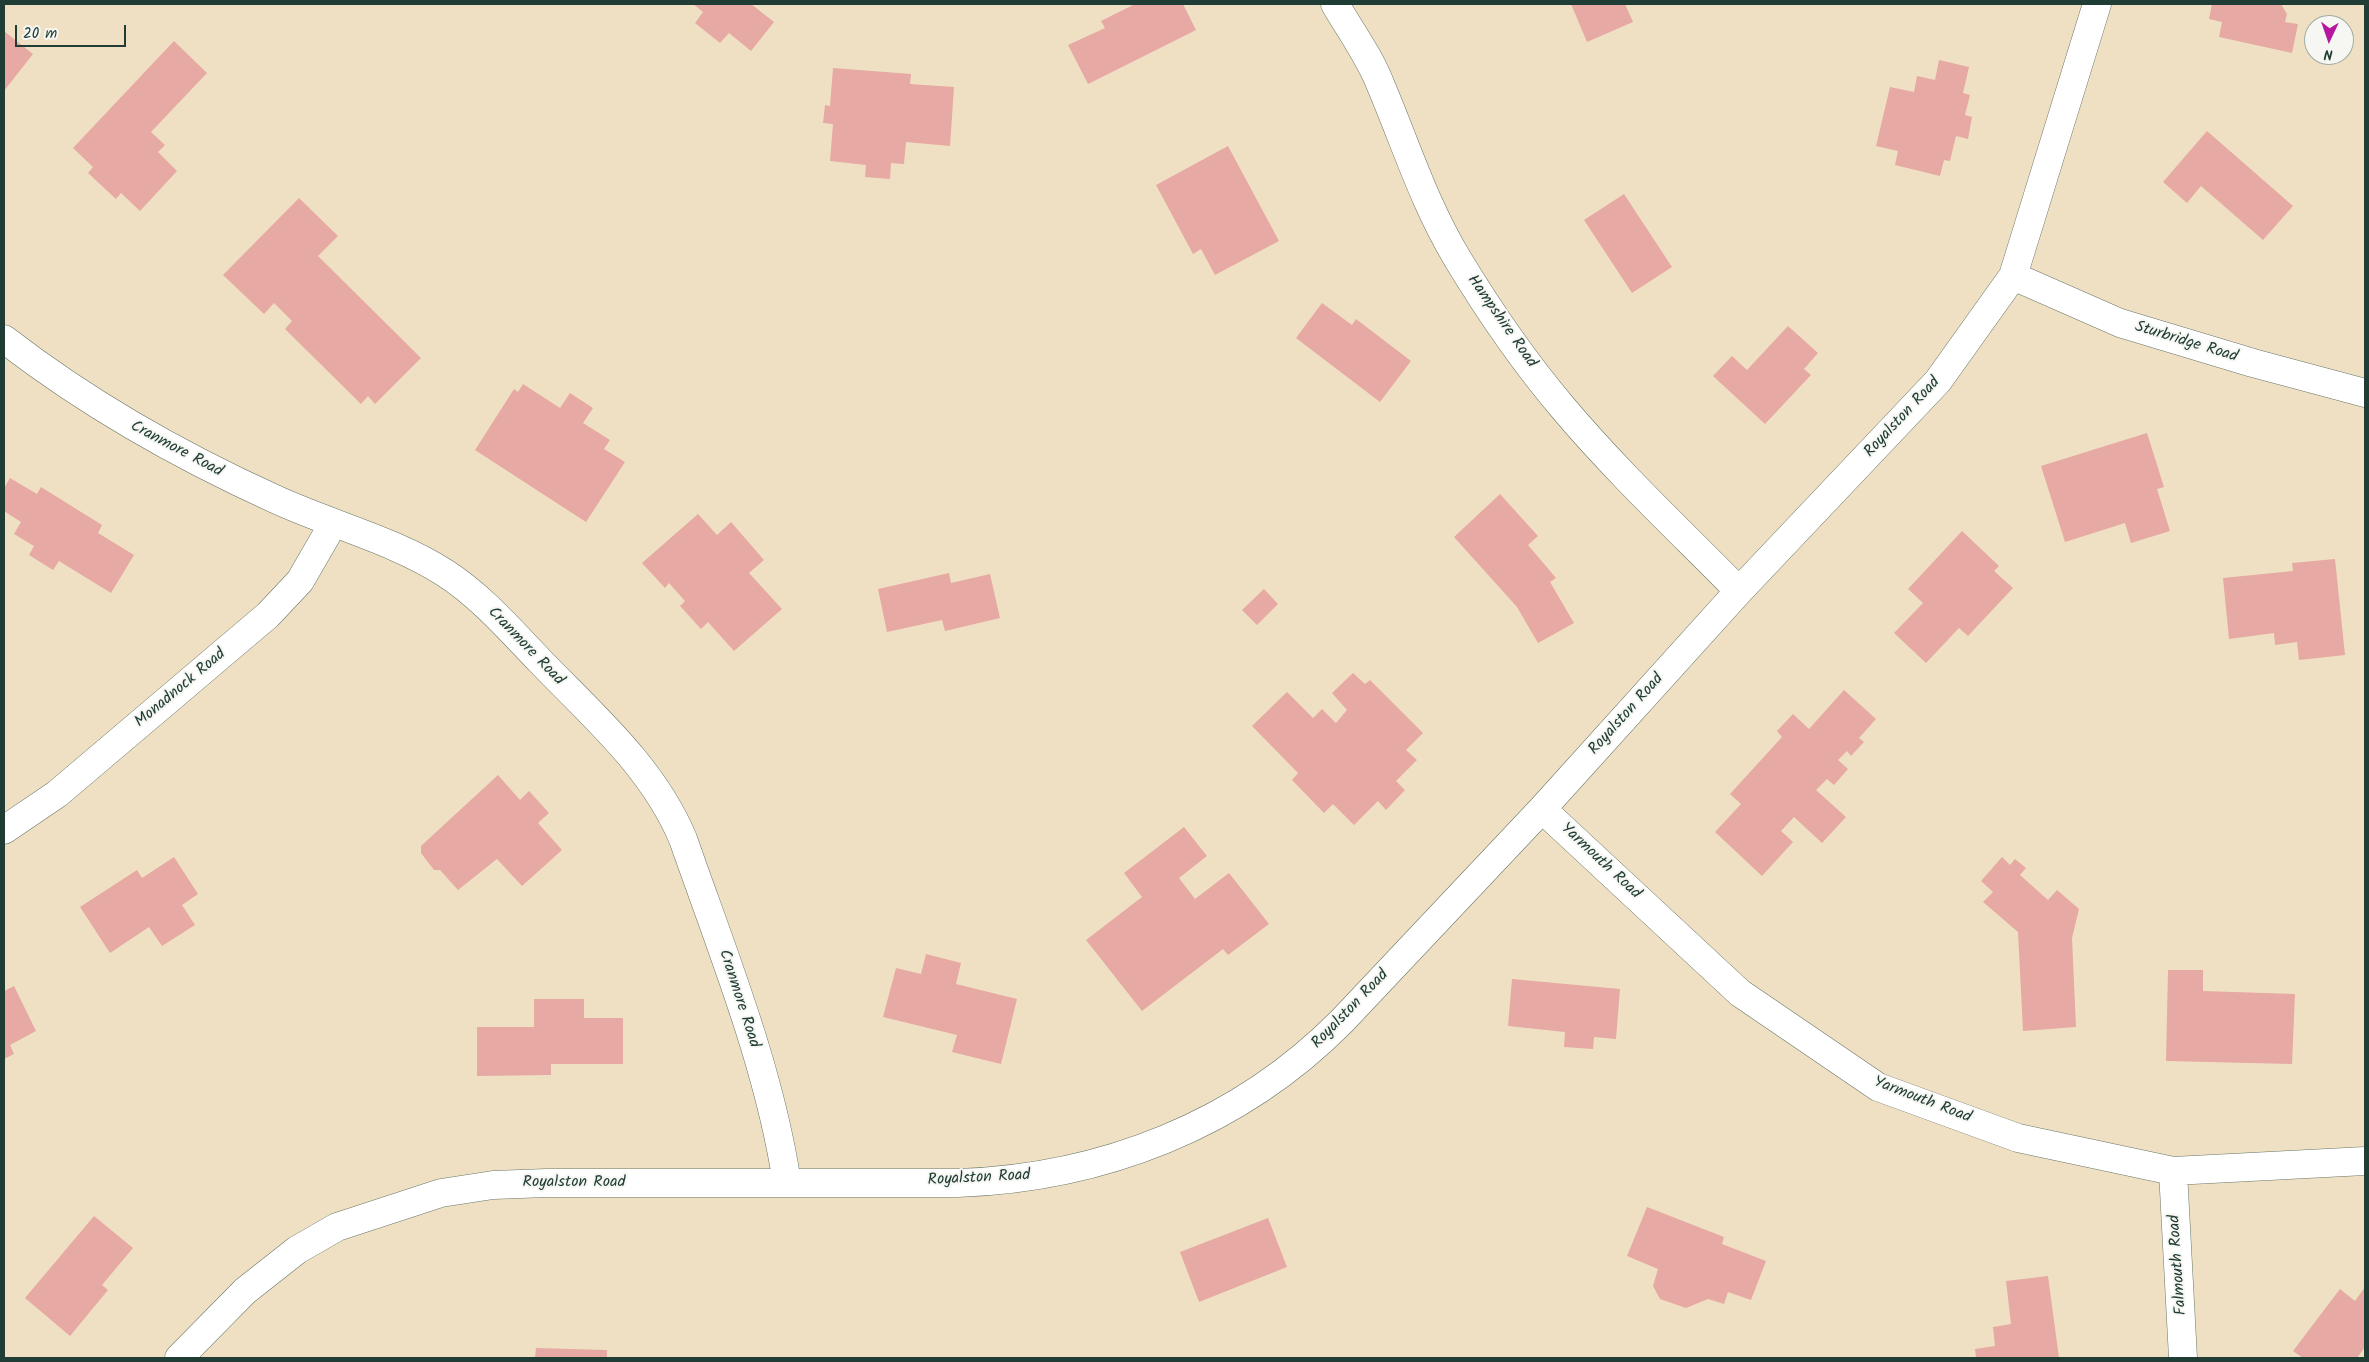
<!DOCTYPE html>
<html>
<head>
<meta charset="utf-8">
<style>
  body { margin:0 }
  #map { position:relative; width:2369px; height:1362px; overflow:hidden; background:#f0e0c3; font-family:Kalam,sans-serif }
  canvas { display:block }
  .frame { position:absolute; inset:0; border:5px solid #1f3d34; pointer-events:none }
  .north { position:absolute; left:2304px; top:15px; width:50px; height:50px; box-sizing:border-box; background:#f6f6f2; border:1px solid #a0aca6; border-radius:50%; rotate:183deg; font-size:14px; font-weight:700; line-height:20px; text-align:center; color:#1f3d34 }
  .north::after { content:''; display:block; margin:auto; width:18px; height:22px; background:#b5179e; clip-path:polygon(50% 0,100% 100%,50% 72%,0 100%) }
  .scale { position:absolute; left:15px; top:25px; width:111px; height:22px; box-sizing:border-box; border:2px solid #1f3d34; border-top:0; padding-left:6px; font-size:15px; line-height:18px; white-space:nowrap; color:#1f3d34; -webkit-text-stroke:4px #f6f6f2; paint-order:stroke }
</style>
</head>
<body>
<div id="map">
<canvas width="2369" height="1362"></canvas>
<div class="frame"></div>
<div class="north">N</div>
<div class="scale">20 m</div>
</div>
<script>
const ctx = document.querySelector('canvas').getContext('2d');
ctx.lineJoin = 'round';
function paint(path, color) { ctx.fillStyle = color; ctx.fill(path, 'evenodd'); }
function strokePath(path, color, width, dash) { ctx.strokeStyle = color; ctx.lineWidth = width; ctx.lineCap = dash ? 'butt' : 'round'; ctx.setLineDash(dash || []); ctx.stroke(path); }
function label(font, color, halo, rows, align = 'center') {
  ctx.font = font + ' Kalam,sans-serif'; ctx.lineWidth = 4; ctx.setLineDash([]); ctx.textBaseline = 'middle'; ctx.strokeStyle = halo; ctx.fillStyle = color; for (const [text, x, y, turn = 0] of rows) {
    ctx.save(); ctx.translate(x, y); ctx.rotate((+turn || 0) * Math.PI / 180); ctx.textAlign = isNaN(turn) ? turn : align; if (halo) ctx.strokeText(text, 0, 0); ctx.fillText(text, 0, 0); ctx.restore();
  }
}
paint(new Path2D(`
  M693 4H751L774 22 751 51 729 33 720 43 695 23 703 12Z
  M1135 4H1183L1196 30 1088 84 1068 45 1105 28 1101 21Z
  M1571 4H1625L1633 22 1587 42Z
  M2212 4H2281L2287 14 2285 22 2298 24 2292 53 2219 37 2222 22 2209 19Z
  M4 31 33 54 4 91Z
  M174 41 207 73 151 132 165 145 158 152 177 171 140 211 121 193 116 199 88 173 93 167 73 148Z
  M1939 60 1969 67 1963 93 1970 95 1965 115 1972 117 1968 139 1956 136 1950 161 1944 160 1940 176 1895 165 1898 151 1876 146 1890 87 1914 92 1917 76 1935 80Z
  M833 68 911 74 910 84 954 87 950 146 906 142 904 164 891 163 890 179 865 177 866 165 830 161 833 124 823 123 825 105 830 106Z
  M2207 131 2293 206 2263 240 2201 186 2187 203 2163 182Z
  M1228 146 1279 241 1215 275 1201 249 1193 254 1156 185Z
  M1624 194 1672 267 1632 293 1584 220Z
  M299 198 338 236 318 256 421 358 375 404 368 396 361 404 285 329 292 321 274 303 264 314 223 275Z
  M1322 303 1352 325 1356 319 1411 361 1380 402 1296 338Z
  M1788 326 1818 353 1804 369 1811 375 1765 424 1713 376 1732 356 1747 370Z
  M523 384 560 408 570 393 593 408 583 423 610 440 604 449 625 462 586 522 475 450 514 389 518 392Z
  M2147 433 2164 487 2157 489 2170 531 2131 543 2125 523 2065 542 2041 466Z
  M10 478 37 494 41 487 102 525 98 533 134 555 111 593 59 561 53 570 29 555 34 546 14 534 21 522 4 511V488Z
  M1500 494 1538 536 1528 545 1556 578 1550 582 1574 623 1538 643 1517 607 1454 537Z
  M698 514 717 535 731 522 764 560 749 573 782 609 734 651 708 622 701 629 680 606 685 601 669 583 665 588 642 563Z
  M1962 531 1999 566 1994 571 2013 588 1968 636 1959 628 1926 663 1894 633 1923 603 1908 589Z
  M2335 559 2345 655 2299 660 2297 642 2275 645 2274 633 2229 639 2223 578 2293 571 2292 563Z
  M949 573 951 583 990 574 1000 618 945 631 942 620 887 632 878 589Z
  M1264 589 1278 604 1257 625 1242 610Z
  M1353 673 1365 684 1370 680 1423 733 1406 750 1417 760 1396 781 1405 790 1386 810 1378 801 1354 825 1333 804 1324 813 1292 780 1298 773 1252 726 1287 692 1313 718 1322 709 1336 723 1347 710 1332 693Z
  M1844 690 1876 719 1859 738 1864 742 1851 756 1847 751 1838 760 1848 769 1834 785 1827 779 1816 790 1846 817 1822 843 1794 817 1781 831 1793 842 1762 876 1715 832 1741 804 1730 794 1782 737 1777 731 1793 714 1809 729Z
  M498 775 520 800 529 791 549 813 538 823 562 850 522 886 497 859 458 890 440 870H434L421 853V846Z
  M1184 827 1207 856 1179 878 1195 899 1229 873 1269 924 1228 955 1223 949 1142 1011 1086 940 1142 897 1124 873Z
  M174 857 198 894 182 905 195 925 162 946 149 927 110 953 80 907 137 870 142 878Z
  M2002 857 2010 865 2015 859 2026 868 2020 875 2048 900 2057 890 2079 909 2072 938 2076 1027 2023 1031 2018 932 1983 902 1993 892 1981 881Z
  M926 954 961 963 956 984 1017 999 1001 1064 952 1052 957 1035 883 1017 896 968 921 974Z
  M2168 970H2203V991L2295 994 2292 1064 2166 1061Z
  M1512 979 1620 989 1616 1039 1594 1037 1593 1049 1564 1047 1565 1032 1508 1026Z
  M14 986 36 1031 10 1045 14 1054 4 1059V991Z
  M534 999H584V1018H623V1064H551V1075L477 1076V1027H534Z
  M1647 1207 1724 1237 1722 1244 1766 1261 1751 1300 1728 1292 1724 1304 1708 1299 1686 1308 1660 1299 1653 1286 1658 1269 1627 1256Z
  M94 1216 133 1248 102 1285 108 1290 70 1336 25 1298Z
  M1268 1218 1287 1267 1199 1302 1180 1252Z
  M2048 1276 2059 1358H1976L1975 1349 1995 1346 1993 1327 2011 1324 2006 1281Z
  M2365 1287V1347L2357 1358H2303L2293 1351 2340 1289 2355 1301Z
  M536 1348 607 1350V1358H535Z`), '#e6a9a3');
const street = new Path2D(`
  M1335 4C1350 30 1370 57 1381 86 1406 145 1424 203 1457 258 1489 311 1524 362 1564 409 1618 473 1680 531 1739 591
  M2013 276 2120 323 2253 363 2365 393
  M4 339C88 404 178 455 275 499 329 524 396 541 445 573 481 596 511 631 540 661 593 716 653 767 683 839 722 951 769 1065 787 1183
  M1542 809 1740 993 1878 1087 2018 1138 2173 1171 2365 1161
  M4 830 57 794 268 615 300 581 333 524
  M2173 1171 2183 1358
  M179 1358 245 1291 297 1250 337 1227 441 1193 493 1185 547 1183H958C1102 1178 1239 1125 1342 1021L1542 809 1739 591 1938 381 2013 276 2097 4`);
strokePath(street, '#687666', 29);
strokePath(street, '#fff', 28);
label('16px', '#1f3d34', '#f6f6f2', [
  ["Hampshire Road",1501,322,55],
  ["Sturbridge Road",2186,343,17],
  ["Royalston Road",1903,418,-47],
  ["Cranmore Road",176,450,28],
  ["Cranmore Road",525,647,46],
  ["Monadnock Road",181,689,-40],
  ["Royalston Road",1627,715,-48],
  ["Yarmouth Road",1600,862,43],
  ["Cranmore Road",738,999,72],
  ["Royalston Road",1351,1010,-46],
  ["Yarmouth Road",1922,1101,21],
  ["Royalston Road",979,1179,-3],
  ["Royalston Road",574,1183],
  ["Falmouth Road",2179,1265,-94]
]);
</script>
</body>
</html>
